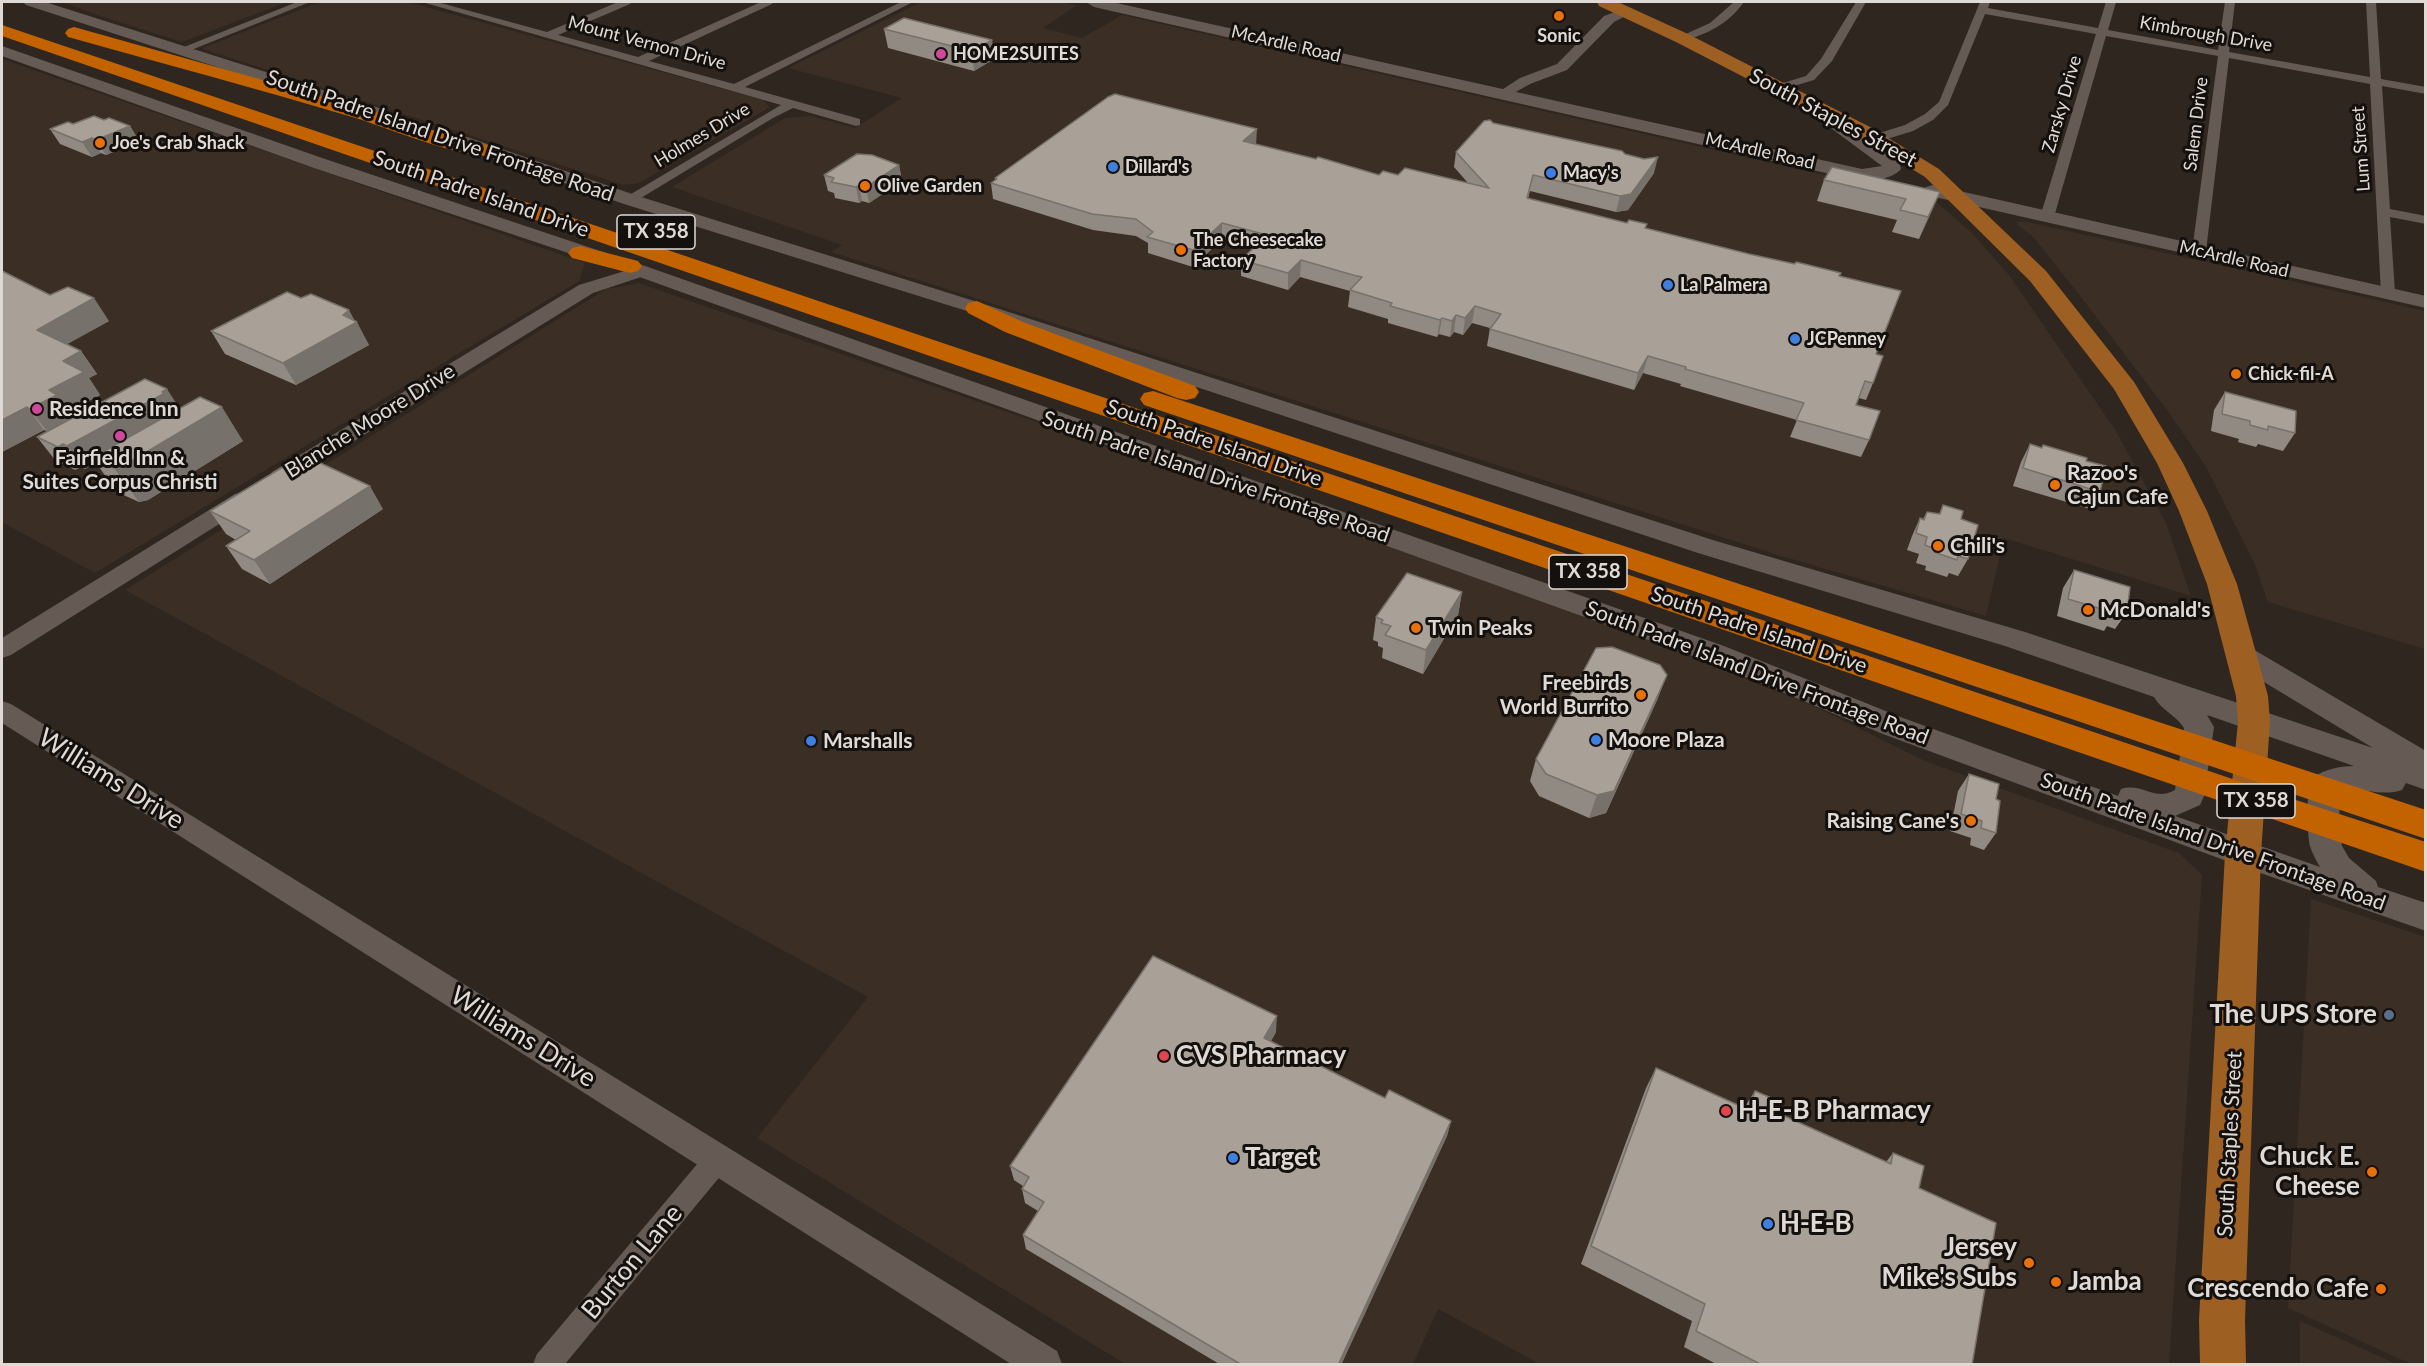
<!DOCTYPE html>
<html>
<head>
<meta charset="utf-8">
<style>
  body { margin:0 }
  #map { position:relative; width:2427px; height:1366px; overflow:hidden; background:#2f2620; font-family:Lato,sans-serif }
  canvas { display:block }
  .frame { position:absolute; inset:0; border:3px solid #e0dad6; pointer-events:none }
</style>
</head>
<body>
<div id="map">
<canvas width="2427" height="1366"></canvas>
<div class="frame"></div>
</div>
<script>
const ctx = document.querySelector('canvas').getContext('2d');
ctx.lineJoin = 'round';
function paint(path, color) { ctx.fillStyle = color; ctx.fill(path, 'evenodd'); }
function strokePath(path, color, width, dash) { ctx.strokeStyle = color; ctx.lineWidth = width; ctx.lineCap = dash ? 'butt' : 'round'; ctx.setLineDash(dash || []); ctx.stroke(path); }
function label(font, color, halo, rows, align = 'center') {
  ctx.font = font + ' Lato,sans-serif'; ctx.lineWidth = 6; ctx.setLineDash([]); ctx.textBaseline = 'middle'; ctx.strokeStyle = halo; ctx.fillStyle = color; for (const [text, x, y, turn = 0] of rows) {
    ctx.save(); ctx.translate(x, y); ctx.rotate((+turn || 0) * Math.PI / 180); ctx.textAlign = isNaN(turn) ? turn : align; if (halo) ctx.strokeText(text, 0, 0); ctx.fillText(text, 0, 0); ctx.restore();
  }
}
paint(new Path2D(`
  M63 2H287L182 42 100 16Z
  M320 2H408L763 100 770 107 639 183 623 185 203 49 207 46Z
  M921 2H1059L1077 5 1043 28 1082 38 1122 15 1934 200 1971 232 2009 275 2116 431 2166 523 2191 596 2004 538 1986 616 1778 555 831 252 842 245 672 187 785 118 811 116 855 128 902 98 788 68Z
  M2 59 585 263 579 281 95 573 2 522Z
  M2023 221 2425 311V649L2268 602 2254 562 2206 467 2170 414 2081 297 2034 238 2018 225 2017 222Z
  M639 283 1596 618 1820 709 1925 761 2179 853 2202 875 2169 1364H1540L1438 1309 1413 1364H1125L757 1138 868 997 125 590 606 289Z
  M2311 899 2425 937V1364H2411L2288 1308Z
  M2300 1321 2397 1364H2300Z`), '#3b2e24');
paint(new Path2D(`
  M297 2H310L184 53 180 54 174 51Z
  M422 2H437L547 32 618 2H631L630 4 558 35 638 57 761 2H773L772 4 649 61 734 84 901 2H913L745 87 860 119V125L856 126 793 108 773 118 631 204 626 203 624 200 626 197 781 105Z
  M1734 2H1744C1728 24 1708 34 1682 41L1677 38 1710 23Z
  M1856 2H1866L1832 61 1814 80 1777 91 1773 90V86L1806 76 1821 59Z
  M1980 2H1990L1988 8 2098 28 2106 2H2116L2108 30 2218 50 2225 2H2235L2229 52 2370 77 2366 2H2376L2381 79 2426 87V94L2382 86 2390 209 2426 216V224L2390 217 2395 293 2393 296 2388 297 2381 293 2370 84 2229 58 2206 251 2199 255 2192 251 2218 56 2106 36 2054 217 2047 221 2040 217 2096 34 1985 14 1948 105 1933 120 1913 131 1877 142 1873 141V135L1905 125 1925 114 1939 102Z
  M718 1146 727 1150 731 1159 727 1168 565 1364H533L537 1354 709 1150Z`), '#655b54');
paint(new Path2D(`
  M1626 8 1631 9 1633 12 1614 22 1567 70 1530 84 1505 98 1497 93 1520 78 1557 64 1604 16Z
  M641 266 647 267 650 271 647 275 593 293 288 482 280 484 272 482 269 477 272 472 579 285Z
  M243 492 251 494 254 499 251 504 11 655 2 658V638L235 494Z
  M2 701 11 704 1057 1351 1062 1364H1011L2 723Z`), '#655b54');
paint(new Path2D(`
  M23 2H45L392 112 395 116 392 120H380L26 5Z
  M1086 2H1112L1862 169 1882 166 1808 111 1805 107 1808 103H1820L1899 161 1901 169C1894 178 1872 182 1861 181L1094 7Z
  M2 46 328 160 648 267 1724 646 1903 718 2118 796 2121 789C2142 782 2155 802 2175 790L2184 728C2176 715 2161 710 2154 697L2005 646 1698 553 970 312 624 204 455 145 452 141 455 137H467L638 196 984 304 1716 541 2025 632 2373 748 2231 662 2227 655 2231 648 2241 645 2251 648 2426 751V790L2406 783 2402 790C2382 797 2362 787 2342 790L2339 792 2340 834 2342 846 2349 858 2376 881 2378 887 2426 903V931L2232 863 1883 734 1704 660 634 275 314 168 2 56ZM2207 715 2354 766C2343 766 2324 769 2314 777 2305 785 2307 833 2310 846 2312 853 2316 860 2320 867L2175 816 2200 805 2204 796 2214 727Z
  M1933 185 2426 296V308L1926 195 1924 191 1926 187Z`), '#655b54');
paint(new Path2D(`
  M1597 2H1618L1688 34 1872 128 1939 169 2046 271 2134 382 2183 463 2207 511 2237 584 2268 696 2270 722 2261 854 2245 1320 2246 1364H2200L2199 1320 2225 854 2238 722 2236 696 2207 584 2179 511 2157 463 2114 389 2030 281 1925 177 1858 136 1676 42 1599 6Z`), '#9d6022');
paint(new Path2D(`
  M2 25 2268 791 2426 842V872L2 36Z
  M74 27 373 111 461 139 495 147 499 151 495 155C471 162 387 128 359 119 262 90 165 64 68 37L65 33 68 29Z
  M580 246 638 261 642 266 638 271 630 273 572 258 568 253 572 248Z
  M977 301 1023 322 1195 386 1199 392 1195 398 1186 400 1177 398 1005 332 968 313 965 308 968 303Z
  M1153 391 2426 810V839L1144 405 1140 399 1144 393Z`), '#c36300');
paint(new Path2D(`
  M884 29 992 40 994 59 974 71 888 48Z
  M104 120 130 126 139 141 106 155 101 153 92 157 60 144 50 129 73 124Z
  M1493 123 1625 154 1654 173 1628 210 1616 212 1530 191 1528 199 1749 254 1840 276 1876 354 1873 383 1866 400 1859 398 1856 405 1869 440 1861 457 1790 437 1797 420 1680 386 1681 384 1643 373 1634 390 1487 346 1490 328 1472 323 1463 335 1454 332 1450 337 1439 334 1437 337 1388 323V319L1348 307 1350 291 1300 277 1288 290 1241 276V260L1253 248 1222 239 1193 267 1148 253V243L1136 236 1093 230 993 199 991 183 995 181V178L1256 145 1379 175H1398L1468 183 1454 167 1456 152Z
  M899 165 902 181 869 203 862 201 859 203 835 198 834 193 828 191 824 175Z
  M1824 180 1940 192 1919 239 1892 232 1897 220 1817 201Z
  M50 295 109 321 67 344 81 351 97 374 89 378 100 395 69 411 47 431 44 430 2 452Z
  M355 321 369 345 296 385 225 354 211 331Z
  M2225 392 2295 433 2283 451 2258 444 2256 447 2238 442 2239 439 2211 431 2214 410Z
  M180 409 243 441 148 500 139 502 117 492 96 463 85 469 81 467 75 470 55 460 37 437Z
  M2030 444 2086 461 2100 492 2090 509 2013 486 2021 462Z
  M1943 505 1961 519 1968 559 1958 576 1949 573 1947 577 1925 570 1926 566 1916 563 1919 554 1907 550 1912 536 1920 518 1923 519 1927 512 1939 514Z
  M383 509 270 584 242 569 226 546 236 540 226 534 210 511Z
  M2074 570 2127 612 2115 629 2107 626 2104 631 2057 616 2063 588Z
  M1462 592 1458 615 1423 674 1382 658 1383 648 1378 646V642L1373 640 1376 617Z
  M1658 698 1606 813 1589 818 1539 796 1530 781 1536 759Z
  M1969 774 1996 799V833L1984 850 1970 845 1971 838 1950 831 1958 791Z
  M1276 1032 1271 1041 1385 1098 1451 1121 1447 1136 1341 1365H1221L1026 1249 1023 1235 1038 1211 1025 1203 1022 1189 1023 1186 1014 1180 1010 1166Z
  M1656 1068 1744 1108 1755 1091 1780 1114 1886 1162 1893 1153 1919 1188 1972 1365H1718L1684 1347 1692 1321 1581 1264 1646 1088Z`), '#918a82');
paint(new Path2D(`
  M992 40 994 59 974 71 972 51Z
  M130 126 139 141 106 155 96 140Z
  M1257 129 1256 145 1243 141Z
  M92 138 101 153 92 157 82 142Z
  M1658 157 1654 173 1628 210 1616 212 1620 196Z
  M899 165 902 181 869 203 866 187Z
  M859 185 862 201 859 203 856 187Z
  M1940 192 1931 213 1919 239 1928 217Z
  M1222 223V239L1193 267V250Z
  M1301 260 1300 277 1288 290V273Z
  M94 298 109 321 53 352 37 330Z
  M1475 306 1472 323 1463 335 1465 318Z
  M349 310 356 323 357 322 369 345 296 385 283 363Z
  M1456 315 1454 332 1450 337 1452 321Z
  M1442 318 1439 334 1437 337 1440 320Z
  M81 351 97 374 89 378 100 395 69 411 74 417 47 431 29 409 49 390 63 361Z
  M1648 356 1643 373 1634 390 1638 373Z
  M167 389 182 412 92 458 96 463 85 469 67 446Z
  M27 407 44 430 2 452V420Z
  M222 407 243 441 148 500 139 502 114 468Z
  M63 444 81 467 75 470 58 447Z
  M370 486 383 509 270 584 254 560Z
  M1462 592 1458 615 1423 674 1426 650Z
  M1667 675 1658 698 1606 813 1589 818 1597 795Z
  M1277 1016 1276 1032 1264 1054V1038Z
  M1451 1121 1447 1136 1341 1365H1338Z`), '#76716a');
const building = new Path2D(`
  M904 18 992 40 972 51 884 29Z
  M1115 94 1257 129 1243 141 1316 159 1318 157 1379 175 1383 171 1398 175 1405 168 1489 188 1456 152 1484 121 1490 120 1493 123 1622 151 1625 154 1644 159 1658 157 1631 194 1620 196 1533 175 1527 198 1627 223 1629 220 1647 224 1645 228 1749 254 1795 264 1796 262 1841 273 1839 276 1901 291 1876 354 1883 356 1873 383 1865 381 1856 405 1880 411 1869 440 1796 420 1804 403 1685 369 1686 367 1648 356 1638 373 1490 329 1501 314 1475 306 1465 318 1456 315 1452 321 1442 318 1440 320 1390 306 1392 303 1350 290 1362 277 1353 275 1301 260 1288 273 1241 260 1267 235 1222 223 1193 250 1147 237 1153 232 1136 219 1092 214 991 183 997 179 995 178 1108 97Z
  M94 116 104 120 109 118 130 126 96 140 92 138 82 142 50 129 68 122 73 124Z
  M857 154 872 155 899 165 866 187 859 185 856 187 831 182 834 178 824 175Z
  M1832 167 1940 192 1928 217 1900 210 1906 199 1824 180Z
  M2 271 50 295 68 287 94 298 37 330 81 351 63 361 84 372 49 390 57 395 29 409 27 407 2 420Z
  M287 292 301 298 311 294 349 310 343 315 357 322 283 363 211 331Z
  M145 379 167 389 162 392 165 393 67 446 63 444 58 447 37 437Z
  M2225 392 2296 411 2295 433 2268 426V430L2250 425V421L2222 414Z
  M200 397 222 407 123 466 114 468 92 458Z
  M2030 444 2042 448 2043 445 2087 458 2086 461 2106 466 2100 492 2023 468Z
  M303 455 370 486 254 560 226 546 250 531 210 511Z
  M1943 505 1963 511 1961 519 1978 525 1968 559 1958 556 1957 560 1934 552 1935 549 1925 545 1927 537 1916 533 1920 518 1924 520 1927 512 1940 514Z
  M2074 570 2130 587 2127 612 2116 608 2115 613 2068 599Z
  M1407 573 1462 592 1426 650 1385 635 1391 626 1381 623 1383 620 1376 617Z
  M1612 647 1660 665 1667 675 1614 791 1597 795 1546 774 1536 759 1596 648Z
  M1969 774 1999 784 1996 799 2000 801 1996 833 1981 828 1982 821 1961 814Z
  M1153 956 1277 1016 1264 1038 1385 1098 1389 1090 1451 1121 1338 1365H1242L1023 1235 1044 1202 1022 1189 1029 1177 1010 1166Z
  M1656 1068 1749 1110 1755 1091 1783 1103 1780 1114 1891 1164 1893 1153 1924 1166 1919 1188 1996 1223 1972 1365H1762L1696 1331 1705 1304 1591 1246Z`);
paint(building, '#a9a197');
strokePath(building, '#76716a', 1.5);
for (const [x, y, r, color] of [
  [1559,16,6,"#e8710a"],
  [941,54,6,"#d1479c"],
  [100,143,6,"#e8710a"],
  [1113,167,6,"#3f7fe0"],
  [1551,173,6,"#3f7fe0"],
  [865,186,6,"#e8710a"],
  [1181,250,6,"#e8710a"],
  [1668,285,6,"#3f7fe0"],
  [1795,339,6,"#3f7fe0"],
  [2236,374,6,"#e8710a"],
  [37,409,6,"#d1479c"],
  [120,436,6,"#d1479c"],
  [2055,485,6,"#e8710a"],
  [1938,546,6,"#e8710a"],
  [2088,610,6,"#e8710a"],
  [1416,628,6,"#e8710a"],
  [1641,695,6,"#e8710a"],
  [1596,740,6,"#3f7fe0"],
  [811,741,6,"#3f7fe0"],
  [1971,821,6,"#e8710a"],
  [2389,1015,6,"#5c6f8a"],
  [1164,1056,6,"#e0444e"],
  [1726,1111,6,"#e0444e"],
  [1233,1158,6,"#3f7fe0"],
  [2372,1172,6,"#e8710a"],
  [1768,1224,6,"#3f7fe0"],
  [2029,1263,6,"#e8710a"],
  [2056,1282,6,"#e8710a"],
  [2381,1289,6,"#e8710a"]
]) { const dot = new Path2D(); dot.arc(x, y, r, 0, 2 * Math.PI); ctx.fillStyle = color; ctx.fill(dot); strokePath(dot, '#14100d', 2); }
label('18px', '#e0dad6', '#14100d', [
  ["Kimbrough Drive",2206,34,10],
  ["Mount Vernon Drive",647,43,15],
  ["McArdle Road",1286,44,13],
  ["Zarsky Drive",2062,104,-74],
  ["Salem Drive",2196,124,-83],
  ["Holmes Drive",702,135,-31],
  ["Lum Street",2361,149,-94],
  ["McArdle Road",1760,151,13],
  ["McArdle Road",2234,259,13]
]);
label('bold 18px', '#e0dad6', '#14100d', [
  ["Sonic",1559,36,"center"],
  ["HOME2SUITES",953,54],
  ["Joe's Crab Shack",112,143],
  ["Dillard's",1125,167],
  ["Macy's",1563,173],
  ["Olive Garden",877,186],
  ["The Cheesecake",1193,240],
  ["Factory",1193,261],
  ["La Palmera",1680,285],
  ["JCPenney",1807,339],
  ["Chick-fil-A",2248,374]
], 'left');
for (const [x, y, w] of [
  [656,232,78],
  [1588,572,78],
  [2256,801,78]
]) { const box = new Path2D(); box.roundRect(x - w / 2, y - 17, w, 34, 4.5); ctx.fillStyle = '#14100d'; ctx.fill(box); strokePath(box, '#e0dad6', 1.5); }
label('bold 20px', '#e0dad6', null, [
  ["TX 358",656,232],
  ["TX 358",1588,572],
  ["TX 358",2256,801]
]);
label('21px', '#e0dad6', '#14100d', [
  ["South Staples Street",1833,118,28],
  ["South Padre Island Drive Frontage Road",440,136,19],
  ["South Padre Island Drive",481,194,19],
  ["Blanche Moore Drive",370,421,-32],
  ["South Padre Island Drive",1214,443,19],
  ["South Padre Island Drive Frontage Road",1216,477,19],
  ["South Padre Island Drive",1759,630,19],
  ["South Padre Island Drive Frontage Road",1757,673,21],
  ["South Padre Island Drive Frontage Road",2213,842,20],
  ["South Staples Street",2230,1144,-87]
]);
label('bold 21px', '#e0dad6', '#14100d', [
  ["Residence Inn",49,409],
  ["Fairfield Inn &",120,458,"center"],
  ["Suites Corpus Christi",120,482,"center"],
  ["Razoo's",2067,473],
  ["Cajun Cafe",2067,497],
  ["Chili's",1950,546],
  ["McDonald's",2100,610],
  ["Twin Peaks",1428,628],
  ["Freebirds",1629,683,"right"],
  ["World Burrito",1629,707,"right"],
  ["Moore Plaza",1608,740],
  ["Marshalls",823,741],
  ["Raising Cane's",1959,821,"right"]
], 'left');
label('26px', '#e0dad6', '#14100d', [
  ["Williams Drive",111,779,32],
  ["Williams Drive",523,1037,32],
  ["Burton Lane",632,1262,-50]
]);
label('bold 26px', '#e0dad6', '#14100d', [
  ["The UPS Store",2377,1015,"right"],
  ["CVS Pharmacy",1176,1056],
  ["H-E-B Pharmacy",1738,1111],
  ["Chuck E.",2360,1157,"right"],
  ["Cheese",2360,1187,"right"],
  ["Target",1245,1158],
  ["H-E-B",1780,1224],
  ["Jersey",2017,1248,"right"],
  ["Mike's Subs",2017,1278,"right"],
  ["Jamba",2068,1282],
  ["Crescendo Cafe",2369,1289,"right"]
], 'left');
</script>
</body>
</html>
